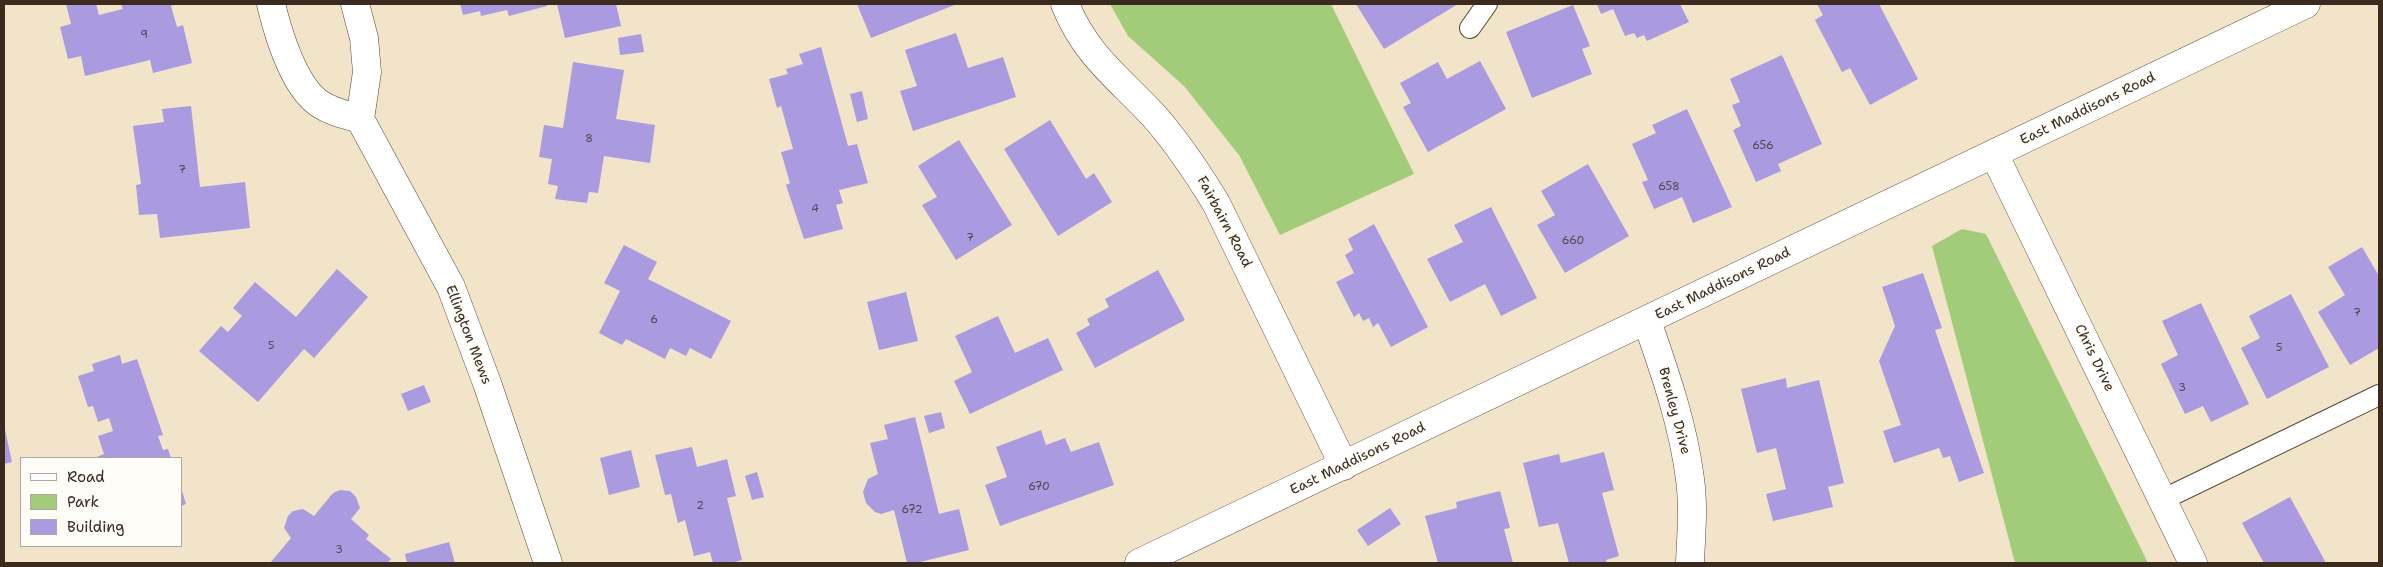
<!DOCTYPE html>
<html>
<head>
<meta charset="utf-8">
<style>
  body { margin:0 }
  #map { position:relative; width:2383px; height:567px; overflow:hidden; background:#f1e4c8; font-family:"Shantell Sans",sans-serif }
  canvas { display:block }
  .frame { position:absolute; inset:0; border:5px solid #3b2a1e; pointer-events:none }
  .legend { position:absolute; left:20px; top:457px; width:162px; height:90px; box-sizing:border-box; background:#fdfcf7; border:1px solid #afa8a0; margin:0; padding:6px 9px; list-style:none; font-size:15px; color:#3b2a1e }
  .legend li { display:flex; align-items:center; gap:10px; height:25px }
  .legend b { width:25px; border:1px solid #afa8a0 }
</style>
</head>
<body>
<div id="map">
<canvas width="2383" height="567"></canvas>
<div class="frame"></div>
<ul class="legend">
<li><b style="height:6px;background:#fff"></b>Road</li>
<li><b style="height:14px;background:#a2cc79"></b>Park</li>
<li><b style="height:14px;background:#aa9ae0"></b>Building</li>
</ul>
</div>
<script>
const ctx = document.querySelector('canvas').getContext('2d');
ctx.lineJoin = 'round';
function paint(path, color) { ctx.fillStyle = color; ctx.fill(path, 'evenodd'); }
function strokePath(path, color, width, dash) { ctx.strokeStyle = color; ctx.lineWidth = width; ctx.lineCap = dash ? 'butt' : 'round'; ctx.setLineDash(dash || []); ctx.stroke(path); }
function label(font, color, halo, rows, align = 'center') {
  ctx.font = font + ' "Shantell Sans",sans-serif'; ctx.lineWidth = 5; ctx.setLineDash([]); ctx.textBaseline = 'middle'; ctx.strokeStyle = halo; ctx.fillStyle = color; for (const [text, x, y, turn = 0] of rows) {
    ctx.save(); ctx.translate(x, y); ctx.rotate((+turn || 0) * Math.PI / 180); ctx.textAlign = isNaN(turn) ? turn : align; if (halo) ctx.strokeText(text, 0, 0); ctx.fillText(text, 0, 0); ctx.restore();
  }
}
paint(new Path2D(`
  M1110 4H1331L1414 174 1280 235 1239 155 1184 86 1128 36Z
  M1962 229 1986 234 2148 563H2015L1932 246Z`), '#a2cc79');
paint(new Path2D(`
  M66 4H96L99 15 123 9 121 4H176L171 6 177 27 183 25 192 63 153 73 150 60 85 76 81 56 68 59 60 27 71 24Z
  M460 4H547V6L509 16 507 10 481 16 480 11 463 15Z
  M557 4H616L621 26 565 38Z
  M857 4H957L871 38Z
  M1356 4H1458L1384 49Z
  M1597 4H1680L1689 22 1647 41 1644 35 1637 38 1634 33 1625 36 1613 9 1601 14Z
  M1817 4H1879L1918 79 1870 105 1850 68 1842 72 1815 20 1823 15Z
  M1573 5 1590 46 1582 49 1592 74 1532 98 1506 32Z
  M956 33 968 68 1003 57 1016 97 913 131 900 91 917 86 905 50Z
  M641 34 644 52 620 55 618 38Z
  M821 47 848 146 857 144 868 183 839 190 843 203 836 205 843 229 804 239 786 185 790 183 781 152 793 149 781 106 777 108 769 79 788 74 786 69 803 64 799 54Z
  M1782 55 1822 144 1778 164 1781 171 1756 182 1733 130 1741 126 1732 105 1740 102 1730 79Z
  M1480 61 1506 109 1428 152 1403 107 1411 103 1400 83 1438 62 1447 79Z
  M573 62 624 70 616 119 655 125 650 163 604 156 598 193 589 192 587 203 555 199 558 186 548 184 552 159 539 157 544 125 563 128Z
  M862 91 868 119 857 122 850 94Z
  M191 106 200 187 245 182 250 228 160 238 157 214 139 215 136 185 141 184 133 126 164 122 162 109Z
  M1687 109 1732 207 1693 223 1682 197 1654 209 1642 182 1648 180 1632 144 1656 133 1652 125Z
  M1050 120 1086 179 1094 173 1112 202 1058 236 1004 149Z
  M959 140 1012 225 956 260 922 205 937 197 918 166Z
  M1588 164 1629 236 1565 273 1537 225 1555 215 1541 191Z
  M1491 207 1537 298 1501 316 1485 284 1450 302 1427 259 1463 242 1454 225Z
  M1374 224 1428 327 1391 347 1378 323 1373 327 1369 318 1363 321 1359 313 1354 317 1336 282 1354 273 1345 255 1353 250 1348 239Z
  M624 245 657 262 648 279 731 321 711 359 690 348 686 356 670 348 665 359 626 339 622 345 599 333 620 291 604 283Z
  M2362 247 2379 276V348L2350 365 2318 312 2345 295 2328 267Z
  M337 269 368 297 314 358 304 349 258 402 199 351 221 326 228 332 242 316 233 308 255 282 296 317Z
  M1158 270 1185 320 1095 368 1076 333 1090 325 1087 319 1109 307 1105 299Z
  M1923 273 1942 328 1935 330 1984 473 1959 482 1950 456 1943 458 1939 448 1894 463 1883 431 1901 425 1879 361 1895 326 1882 287Z
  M906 292 918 341 879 350 867 302Z
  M2291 294 2329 367 2267 399 2241 348 2260 338 2249 316Z
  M2201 303 2249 404 2211 422 2203 406 2185 414 2161 364 2178 355 2162 321Z
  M998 316 1015 353 1048 338 1063 370 970 414 954 381 972 372 955 336Z
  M120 355 122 364 137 359 163 435 158 436 163 450 168 449 171 458H94L104 454 98 436 113 431 109 418 98 422 93 406 88 407 78 376 94 371 92 364Z
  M1786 378 1787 388 1819 380 1844 483 1828 487 1833 507 1773 521 1766 494 1786 489 1776 448 1757 453 1741 389Z
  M424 385 431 402 408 411 401 394Z
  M941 412 945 428 929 433 924 416Z
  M915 417 939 514 959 509 969 550 916 563H907L894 510 881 514 875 512 866 503 863 492 868 479 878 474 870 443 888 439 884 425Z
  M4 425 12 462 4 464Z
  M1041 430 1046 445 1065 438 1071 452 1099 442 1114 485 1000 526 985 485 1007 477 996 447Z
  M692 447 697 467 727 459 736 496 727 498 742 560 731 563H713L710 552 694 556 685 520 678 523 671 494 665 495 655 455Z
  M631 450 640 487 609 495 600 458Z
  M1604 452 1614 490 1602 493 1619 556 1606 560 1607 563H1569L1558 523 1539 527 1523 463 1559 454 1561 463Z
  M757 472 764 497 752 500 745 476Z
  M340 490 350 491 356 497 360 508 351 519 369 535 366 539 391 559 387 563H270L291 538 284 528 288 516 293 511 303 509 314 516 333 493Z
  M182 491 186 504 181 506V492Z
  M1500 491 1510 528 1504 529 1513 563H1438L1425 516 1457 508 1456 502Z
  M2290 497 2326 563H2264L2242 523Z
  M1390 508 1401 524 1368 546 1357 530Z
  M449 542 455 563H407L405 554Z`), '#aa9ae0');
const lane = new Path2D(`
  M1470 28 1487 4
  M2162 500 2379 395`);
const street = new Path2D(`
  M271 4C278 33 294 87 320 104 332 112 346 115 360 119
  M355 4 364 38 367 72 360 119 451 287 487 383 548 563
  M1065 4C1086 56 1118 77 1154 116 1178 143 1197 172 1216 203L1344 466
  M1994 154 2193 563
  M1647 321C1665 373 1683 424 1690 479 1694 507 1691 536 1690 563`);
const secondary = new Path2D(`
  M1139 563 2306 4`);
strokePath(lane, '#564638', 22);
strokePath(street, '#564638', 29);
strokePath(secondary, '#564638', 29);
strokePath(lane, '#fff', 20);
strokePath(street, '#fff', 28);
strokePath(secondary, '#fff', 28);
label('11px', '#57464e', null, [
  ["9",144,35],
  ["8",589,139],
  ["656",1763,146],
  ["7",182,170],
  ["658",1669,187],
  ["4",815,209],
  ["7",970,238],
  ["660",1573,241],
  ["7",2357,313],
  ["6",654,320],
  ["5",271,346],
  ["5",2279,348],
  ["3",2182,388],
  ["670",1039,487],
  ["2",700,506],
  ["672",912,510],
  ["3",339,550]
]);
label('14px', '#3b2a1e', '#fdfcf7', [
  ["East Maddisons Road",2088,109,-26],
  ["Fairbairn Road",1224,222,62],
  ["East Maddisons Road",1723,284,-26],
  ["Ellington Mews",468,335,69],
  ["Chris Drive",2094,358,64],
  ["Brenley Drive",1674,411,75],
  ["East Maddisons Road",1358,459,-26]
]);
</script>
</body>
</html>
